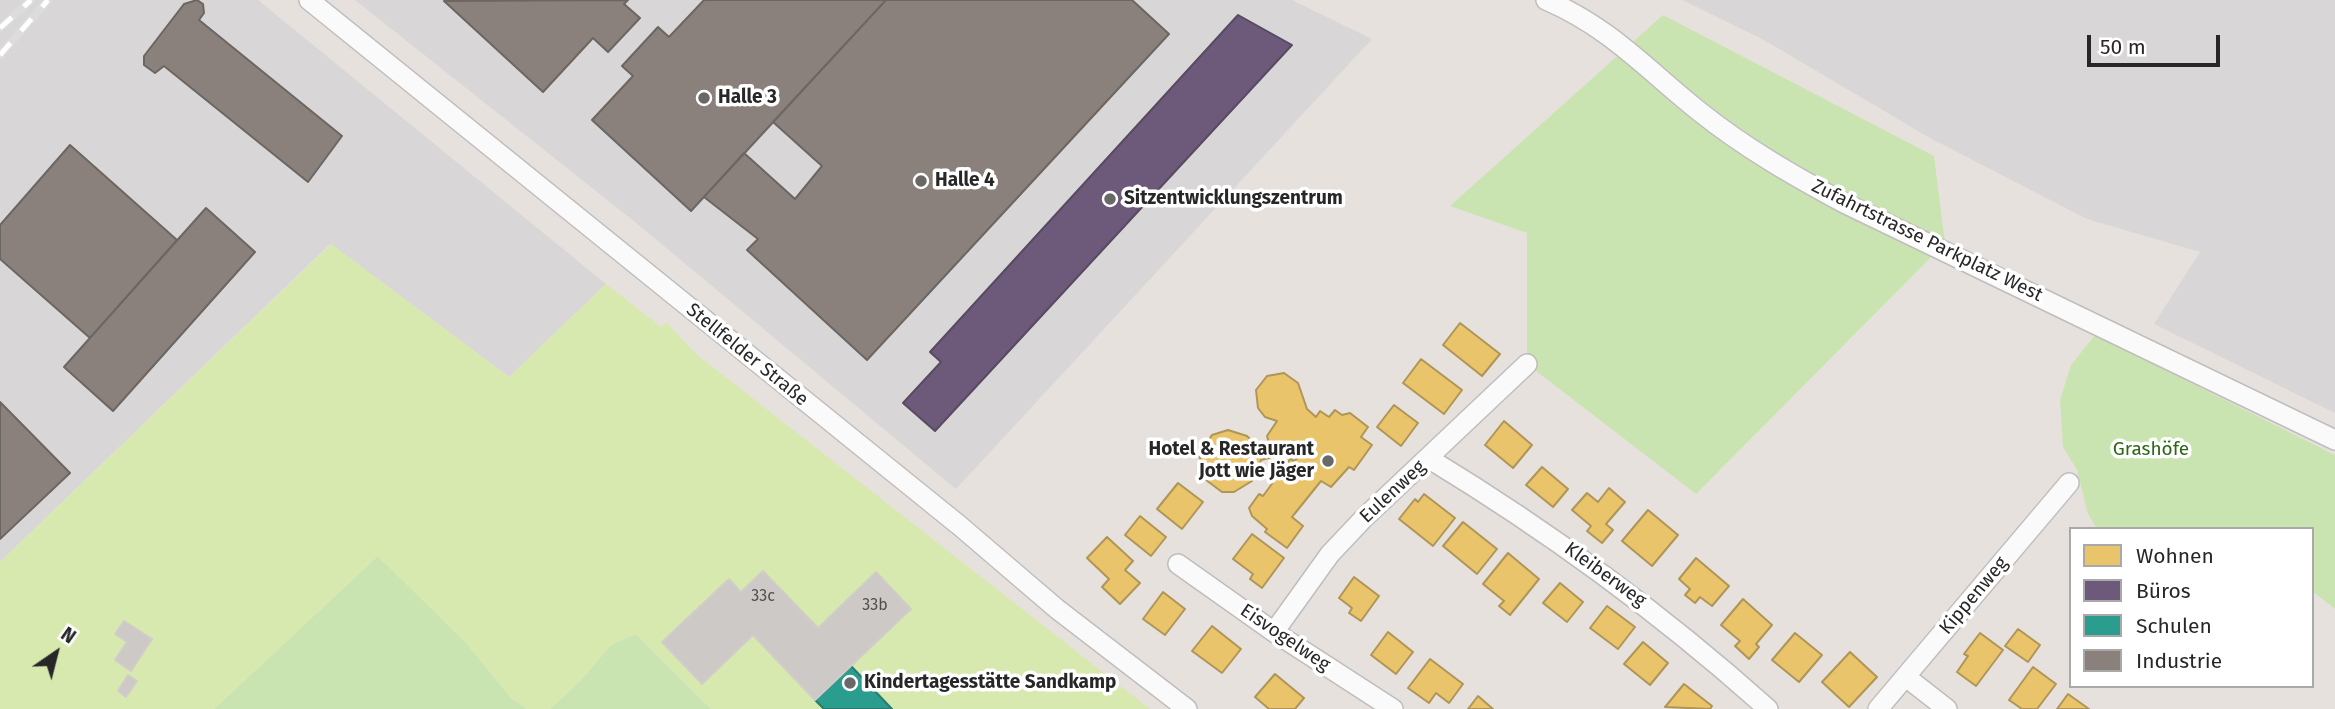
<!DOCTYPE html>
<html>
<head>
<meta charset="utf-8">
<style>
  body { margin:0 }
  #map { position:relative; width:2335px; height:709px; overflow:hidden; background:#e6e1dc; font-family:"Fira Sans",sans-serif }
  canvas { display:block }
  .legend { position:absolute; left:2069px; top:527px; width:245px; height:161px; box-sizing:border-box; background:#fff; border:2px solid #a9a9a9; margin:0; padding:9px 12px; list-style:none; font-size:21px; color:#272727 }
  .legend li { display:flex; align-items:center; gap:14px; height:35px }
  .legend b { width:35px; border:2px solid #a9a9a9 }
  .north { position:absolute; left:21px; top:618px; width:70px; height:70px; -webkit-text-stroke:5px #fff; paint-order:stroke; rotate:35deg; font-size:19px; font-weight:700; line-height:28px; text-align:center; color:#272727 }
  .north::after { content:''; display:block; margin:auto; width:24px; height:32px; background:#272727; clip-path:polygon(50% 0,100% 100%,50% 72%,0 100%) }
  .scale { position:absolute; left:2087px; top:35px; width:133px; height:32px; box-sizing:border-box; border:4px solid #272727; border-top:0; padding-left:9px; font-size:21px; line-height:24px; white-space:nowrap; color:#272727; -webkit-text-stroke:5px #fff; paint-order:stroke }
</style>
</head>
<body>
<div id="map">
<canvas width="2335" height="709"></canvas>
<ul class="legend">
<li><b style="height:19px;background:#e9c46a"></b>Wohnen</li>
<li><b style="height:19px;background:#6d597a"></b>Büros</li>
<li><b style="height:19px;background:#2a9d8f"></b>Schulen</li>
<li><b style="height:19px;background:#8a817c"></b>Industrie</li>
</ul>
<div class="north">N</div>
<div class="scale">50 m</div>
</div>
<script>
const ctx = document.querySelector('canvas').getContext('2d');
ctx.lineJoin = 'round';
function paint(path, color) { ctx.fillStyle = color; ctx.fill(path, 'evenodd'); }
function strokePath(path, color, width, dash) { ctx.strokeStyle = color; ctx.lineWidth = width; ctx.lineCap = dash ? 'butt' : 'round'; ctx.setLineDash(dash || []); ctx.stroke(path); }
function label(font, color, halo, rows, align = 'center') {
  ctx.font = font + ' "Fira Sans",sans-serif'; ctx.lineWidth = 7; ctx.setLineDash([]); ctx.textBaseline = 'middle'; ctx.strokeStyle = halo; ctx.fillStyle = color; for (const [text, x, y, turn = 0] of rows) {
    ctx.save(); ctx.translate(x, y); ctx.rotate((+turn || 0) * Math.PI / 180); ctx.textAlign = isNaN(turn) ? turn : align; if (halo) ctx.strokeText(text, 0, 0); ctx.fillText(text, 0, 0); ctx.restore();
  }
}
paint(new Path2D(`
  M0 0H258L606 284 509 377 330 244 0 562Z
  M355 0H1292L1372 39 956 489 635 222Z
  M1682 0H2335V413L2154 324 2200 252 2087 219 1930 138 1764 40Z`), '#d9d6d8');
paint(new Path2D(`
  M1663 15 1934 156 1945 243 1696 494 1527 364V233L1450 206Z
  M2095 335 2335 455V609L2312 591V529H2097L2088 514 2077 470 2063 447 2060 400 2071 365Z
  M378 556 466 643 511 698 527 709H214Z
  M636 634 711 709H550L580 681 611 645Z`), '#cae4b1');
paint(new Path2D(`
  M331 244 509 377 606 284 661 327 667 323 696 354 1150 709H711L636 634 611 645 580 681 550 709H527L511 698 466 643 378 556 214 709H0V562Z`), '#d7e9ae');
const homes = new Path2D(`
  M1460 323 1500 354 1482 376 1443 345Z
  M1421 359 1462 390 1444 414 1403 383Z
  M1284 373 1298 383 1307 409 1316 417 1320 411 1329 417 1335 410 1342 415 1350 413 1368 427 1361 437 1372 445 1354 470 1349 467 1331 487 1321 481 1296 512 1292 517 1303 526 1287 548 1265 532 1267 529 1252 516 1249 508 1259 494 1263 496 1290 459 1295 461 1297 458 1284 454 1261 460 1252 481 1234 492H1222L1206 480 1199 455 1212 435 1228 430 1247 436 1258 447 1269 443 1267 436 1277 421 1265 417 1258 408 1256 390 1267 376Z
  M1394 405 1418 423 1401 446 1377 427Z
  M1504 421 1532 445 1513 468 1485 445Z
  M1542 467 1568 489 1553 507 1526 485Z
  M1178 483 1203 502 1182 529 1157 509Z
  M1609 488 1625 502 1606 524 1613 530 1602 543 1587 531 1591 526 1572 510 1587 493 1598 502Z
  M1424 494 1455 518 1433 546 1399 519 1415 499 1418 502Z
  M1648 510 1678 535 1652 566 1622 541Z
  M1140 516 1166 537 1151 556 1125 535Z
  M1463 522 1497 549 1477 574 1443 546Z
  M1252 534 1284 558 1262 588 1250 579 1253 574 1233 559Z
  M1107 537 1133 561 1125 570 1140 583 1120 604 1102 587 1109 579 1087 558Z
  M1508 553 1539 579 1510 615 1499 606 1504 601 1483 584Z
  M1696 558 1729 586 1712 606 1700 597 1695 603 1685 595 1690 589 1679 579Z
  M1354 577 1379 596 1361 621 1349 613 1352 608 1339 598Z
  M1560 583 1583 602 1567 622 1543 603Z
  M1163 592 1185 609 1165 635 1143 619Z
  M1743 599 1772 625 1756 644 1759 647 1749 659 1735 646 1740 641 1721 625Z
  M1607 606 1635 627 1618 649 1590 628Z
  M1212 626 1241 649 1222 673 1192 651Z
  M2018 629 2040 645 2028 662 2005 646Z
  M1388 632 1413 652 1396 674 1371 655Z
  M1795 633 1822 655 1799 682 1772 660Z
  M1980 633 2003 650 1976 686 1957 672 1968 656 1964 654Z
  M1643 642 1668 663 1650 685 1624 664Z
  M1850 652 1877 677 1849 707 1822 682Z
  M1430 659 1463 684 1449 703 1436 693 1429 703 1408 688Z
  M2033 667 2056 684 2037 709H2022L2009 700Z
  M1275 674 1304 698 1295 709H1269L1255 697Z
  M1684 684 1712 706 1710 709 1665 707Z
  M2068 694 2089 709H2057Z
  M1478 696 1493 709H1468Z`);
paint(homes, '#e9c46a');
strokePath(homes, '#af9556', 2);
const offices = new Path2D(`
  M1238 15 1292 45 935 431 903 403 941 362 930 352Z`);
paint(offices, '#6d597a');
strokePath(offices, '#584a61', 2);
const schools = new Path2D(`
  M851 666 892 709H824L815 700Z`);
paint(schools, '#2a9d8f');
strokePath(schools, '#297a70', 2);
const industry = new Path2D(`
  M197 0 203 4 204 13 199 20 342 136 308 182 164 66 155 73 144 65V56L184 4Z
  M628 0 624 4 640 18 608 52 593 38 543 92 444 1Z
  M704 0H886L691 211 592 120 633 76 622 66 658 27 669 37Z
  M886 0H1132L1169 34 867 360 747 250 758 239 704 197 744 153 795 199 822 166 773 122Z
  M70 145 177 240 90 338 0 259V225Z
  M206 208 255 252 113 411 64 367Z
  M0 402 70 473 0 539Z`);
paint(industry, '#8a817c');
strokePath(industry, '#6c6662', 2);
const building = new Path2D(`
  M763 571 818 628 876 572 911 609 815 700 753 635 702 684 662 642 729 579 741 592Z
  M124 621 152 639 131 671 115 660 127 642 115 634Z
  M128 675 137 681 126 697 118 691Z`);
paint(building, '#ccc9c6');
strokePath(building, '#d1cdc8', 2);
const minor = new Path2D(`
  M309 0 960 526 1057 609 1187 709
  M1546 0C1611 28 1646 69 1700 112 1745 148 1794 176 1844 203L2335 440
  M1428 458C1550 532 1662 614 1768 709
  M1178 564 1274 632 1393 709
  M1274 632 1330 554 1364 518 1527 364
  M1906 677 1947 709
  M1878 709 2069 483`);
strokePath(minor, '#bfbdbe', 22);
strokePath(minor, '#fbfafa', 19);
const rail = new Path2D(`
  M0 28 31 0
  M0 55 48 0`);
strokePath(rail, '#dcdcde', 8);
strokePath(rail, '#fff', 5, [16]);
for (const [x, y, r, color] of [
  [704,98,7,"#6a6866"],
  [921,181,7,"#6a6866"],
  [1110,199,7,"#6a6866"],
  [1328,461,7,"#6a6866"],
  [850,683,7,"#6a6866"]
]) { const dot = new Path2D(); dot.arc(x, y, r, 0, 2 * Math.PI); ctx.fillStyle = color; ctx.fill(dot); strokePath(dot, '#fff', 2.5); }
label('16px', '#515050', null, [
  ["33c",763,597],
  ["33b",875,606]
]);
label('bold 19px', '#272727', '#fff', [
  ["Halle 3",718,98],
  ["Halle 4",935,181],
  ["Sitzentwicklungszentrum",1124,199],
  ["Hotel & Restaurant",1314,450,"right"],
  ["Jott wie Jäger",1314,472,"right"],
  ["Kindertagesstätte Sandkamp",864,683]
], 'left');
label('19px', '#272727', '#fff', [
  ["Zufahrtstrasse Parkplatz West",1927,241,26],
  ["Stellfelder Straße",747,355,39],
  ["Eulenweg",1393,492,-43],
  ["Kleiberweg",1605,575,36],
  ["Kippenweg",1974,596,-50],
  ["Eisvogelweg",1285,638,34]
]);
label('19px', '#2b6714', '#fff', [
  ["Grashöfe",2151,450]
]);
</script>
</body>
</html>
